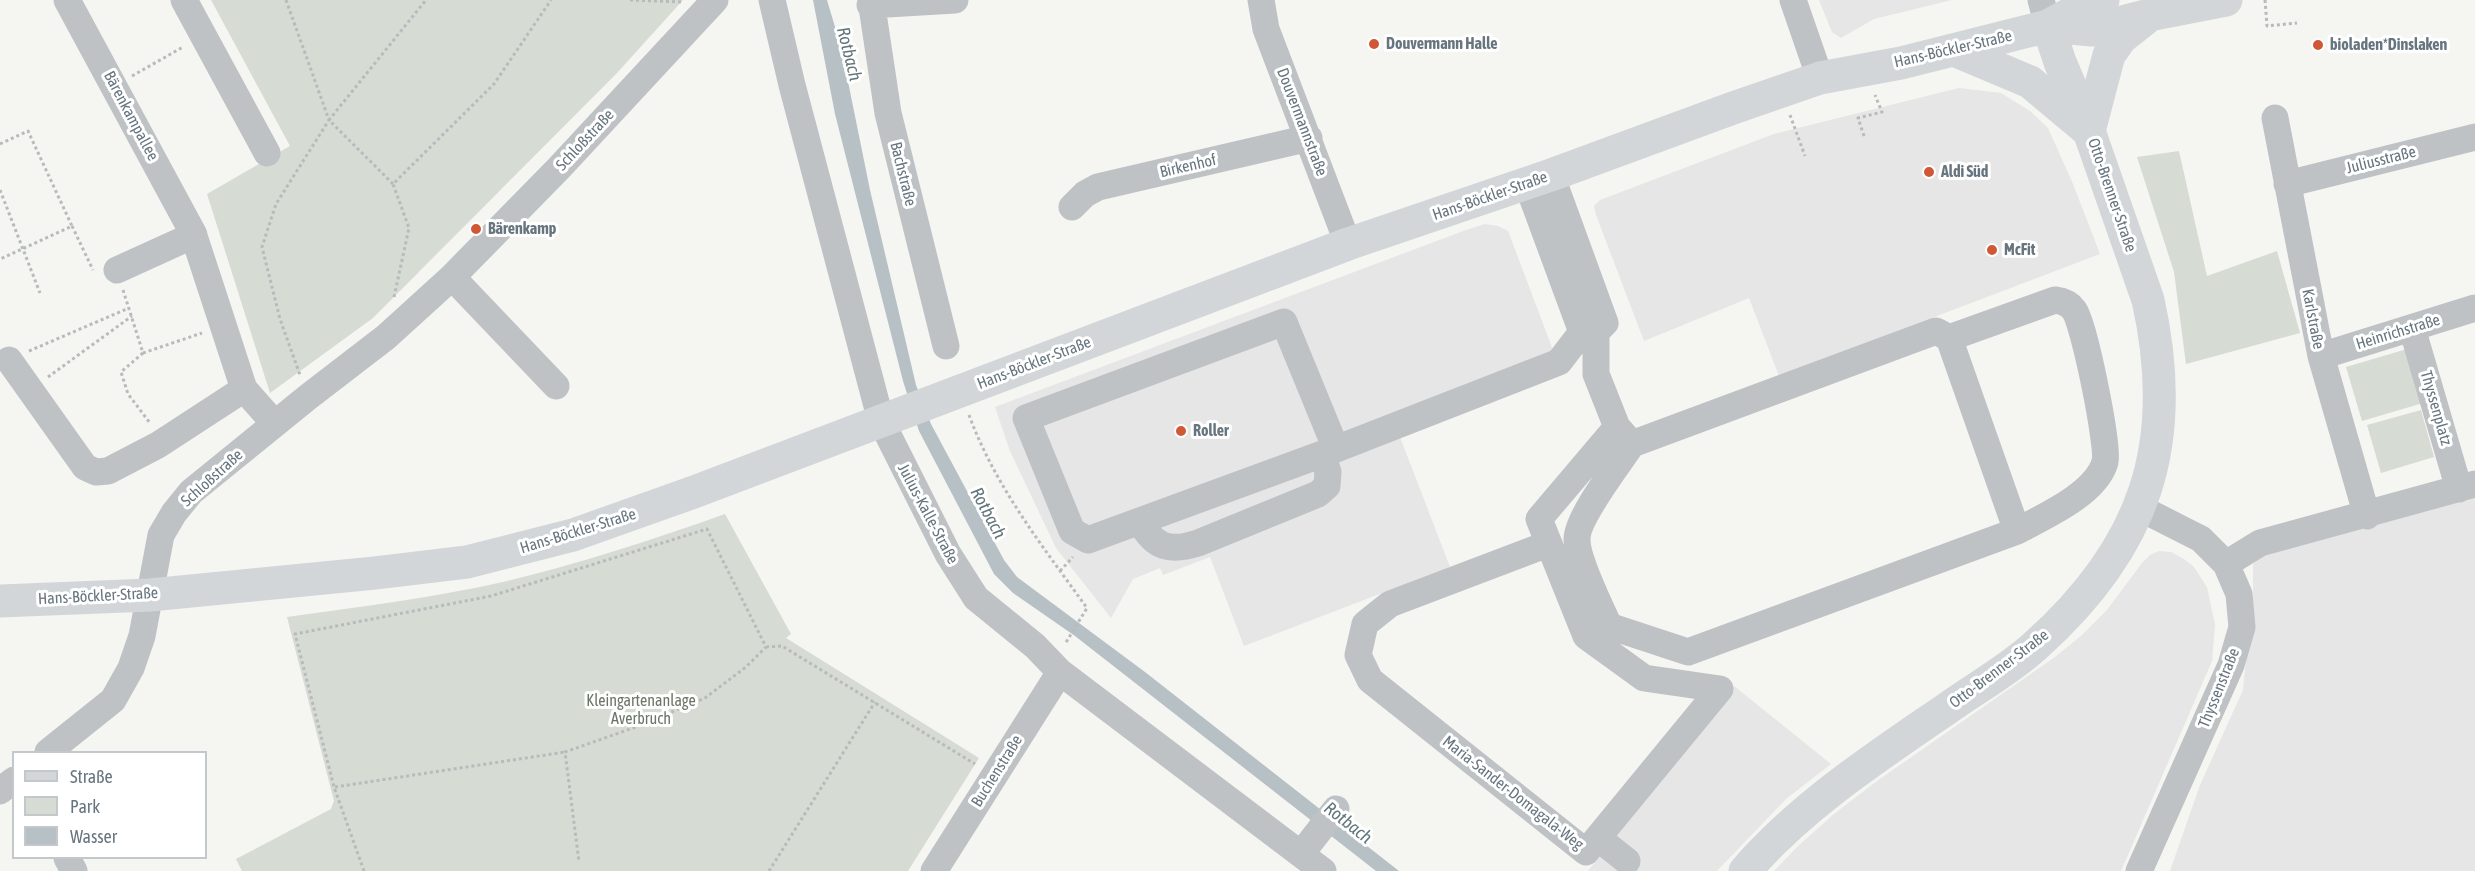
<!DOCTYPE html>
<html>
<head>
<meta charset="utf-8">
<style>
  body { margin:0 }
  #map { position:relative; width:2475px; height:871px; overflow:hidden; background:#f5f5f2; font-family:"Asap Condensed",sans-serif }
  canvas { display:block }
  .legend { position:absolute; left:12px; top:751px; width:195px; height:108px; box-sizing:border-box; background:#fff; border:2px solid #c2c8cc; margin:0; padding:8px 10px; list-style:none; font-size:18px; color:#67757f }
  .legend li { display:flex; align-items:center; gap:12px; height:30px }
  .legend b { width:30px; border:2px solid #c2c8cc }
</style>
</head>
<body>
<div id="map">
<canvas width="2475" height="871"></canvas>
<ul class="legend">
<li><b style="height:8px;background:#d2d6d9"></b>Straße</li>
<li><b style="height:16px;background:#d6dbd3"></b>Park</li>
<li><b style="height:16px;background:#b7c1c5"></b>Wasser</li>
</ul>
</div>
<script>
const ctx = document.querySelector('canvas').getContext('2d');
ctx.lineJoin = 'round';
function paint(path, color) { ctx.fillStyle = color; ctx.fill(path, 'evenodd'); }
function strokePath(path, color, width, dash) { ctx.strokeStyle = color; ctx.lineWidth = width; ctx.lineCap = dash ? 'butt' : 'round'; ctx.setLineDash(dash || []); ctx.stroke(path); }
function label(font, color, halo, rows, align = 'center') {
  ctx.font = font + ' "Asap Condensed",sans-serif'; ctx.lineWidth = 6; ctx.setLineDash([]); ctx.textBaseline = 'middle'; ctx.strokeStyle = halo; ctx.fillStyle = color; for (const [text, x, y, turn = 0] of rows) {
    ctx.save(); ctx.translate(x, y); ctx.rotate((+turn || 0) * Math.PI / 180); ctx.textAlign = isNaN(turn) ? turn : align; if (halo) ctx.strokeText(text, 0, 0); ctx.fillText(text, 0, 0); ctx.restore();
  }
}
paint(new Path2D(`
  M1819 0H1952L1874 19 1841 38 1832 32Z
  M1959 88 2001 93 2030 111 2048 128 2073 184 2100 254 1779 376 1749 298 1644 341 1596 215 1594 206 1600 200 1774 134Z
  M1485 224 1498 226 1508 231 1556 358 1398 432 1450 567 1244 646 1210 557 1163 575 1160 568 1133 579 1111 618 1056 548 1010 451 995 407 1466 230Z
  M2475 498V871H2170L2200 785 2243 690 2253 591V564L2266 554Z
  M2159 551 2171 552 2184 559 2194 567 2207 587 2215 625 2212 661 2121 871H1774L1797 847 1834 814 1877 781 2055 657 2081 636 2107 610 2142 563 2150 555Z
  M1734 686 1831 764 1786 799 1717 871H1588Z`), '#e5e6e5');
paint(new Path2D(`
  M211 0H683L617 73 373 318 270 393 207 194 290 146Z
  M2179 151 2207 276 2277 251 2300 333 2186 364 2174 272 2137 157Z
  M2407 349 2423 403 2362 421 2346 367Z
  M2421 410 2434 457 2381 473 2367 425Z
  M725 514 791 634 786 638 979 758 908 871H242L236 859 331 809 334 801 287 617C359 607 432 598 503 582 578 564 652 540 725 514Z`), '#d6dbd3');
paint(new Path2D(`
  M813 0H827L841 47 870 190 916 385 931 424 1004 560 1017 577 1145 672 1399 871H1376L1075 636 1013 593 994 574 919 431 903 381 835 114Z`), '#b7c1c5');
strokePath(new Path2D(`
  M286 0 329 120 276 204 262 247 280 319 300 375
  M630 0 682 2
  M2265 0 2267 26 2297 23
  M132 76 183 47
  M1790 115 1805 156
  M1864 136 1858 118 1882 112 1875 95
  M0 144 28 131 72 226 0 259
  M393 184 329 120 426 0
  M0 190 40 293
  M72 226 93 270
  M123 290 143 353 202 333
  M394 297 409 228 393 184 494 84 551 0
  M29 351 129 308
  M143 353 121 372 128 394 150 423
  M48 377 132 316
  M969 415C995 486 1043 547 1087 608L1065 644
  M1060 571 1073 557
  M766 647 782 646 975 764
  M335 787 565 752
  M364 871 334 787 295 634 491 596 707 529 766 647 746 667 705 698 633 728 565 752 579 862
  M769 871 875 702`), '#b8bbbc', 3, [3, 3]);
strokePath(new Path2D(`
  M67 0 193 233 244 389 275 424
  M184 0 267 153
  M772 0 792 85 881 421 948 554 976 598 1035 646 1060 672 1323 871
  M871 0 888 113 946 346
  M1261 0 1266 29 1348 244
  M1793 0 1820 78
  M2041 0 2048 26
  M870 5 955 0
  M2275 118 2321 356 2367 516
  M1551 175 1605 323 1596 332H1582
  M1527 183 1582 332
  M2287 184 2475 137
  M1072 207 1085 194 1098 187 1309 138
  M117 270 194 235
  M452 277 556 386
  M2412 328 2459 489
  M1949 338 2055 300C2063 301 2069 303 2074 310 2084 323 2109 446 2105 462 2096 494 2043 517 2017 531
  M2321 356 2475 308
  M9 360 85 467 96 472 108 471 158 445 244 389
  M1617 427 1632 444 1936 331 1949 338 2017 531 1688 652 1609 626C1600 605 1577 561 1577 540 1576 518 1619 464 1632 444
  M1336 449 1284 322 1026 418 1072 531 1088 540 1336 449 1559 362 1582 332
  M1140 521C1154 548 1170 552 1198 543L1318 494 1327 486 1328 472 1322 454
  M1548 544 1390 604 1365 624 1358 655 1370 680 1586 852 1720 689 1644 678 1586 636 1539 519 1617 427 1596 374V332
  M2226 564 2260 543 2475 484
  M48 752 113 700 131 668 142 636 161 535 174 513 191 492 308 397 386 337 452 277 559 168 715 0
  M0 791 14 780
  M1598 838 1627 861
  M1301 854 1336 809
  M67 858 74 871
  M934 871 1060 672
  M2139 871 2231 665 2242 627 2239 594 2226 564 2201 539 2140 508`), '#bec2c5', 27);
strokePath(new Path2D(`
  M2048 26 2092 30 2149 15 2226 0
  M1954 50 2030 82 2085 128
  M2089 131 2109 55 2121 38 2145 19
  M0 601 150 595 375 573 467 562 573 535 694 492 1348 244 1551 175 1733 108 1820 78 1901 63 2048 26 2086 5 2103 0
  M1745 871C1805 802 1883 753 1958 701 1983 684 2012 667 2035 646 2146 547 2180 444 2148 300L2089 131 2060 62 2048 26`), '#d2d6d9', 33);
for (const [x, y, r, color] of [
  [1374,44,6,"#d05836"],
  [2318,45,6,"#d05836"],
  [1929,172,6,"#d05836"],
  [476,229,6,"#d05836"],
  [1992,250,6,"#d05836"],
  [1181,431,6,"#d05836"]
]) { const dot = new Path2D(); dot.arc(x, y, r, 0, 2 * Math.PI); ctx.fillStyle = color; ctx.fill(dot); strokePath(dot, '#fff', 2); }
label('bold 16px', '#67757f', '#fff', [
  ["Douvermann Halle",1386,44],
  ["bioladen*Dinslaken",2330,45],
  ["Aldi Süd",1941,172],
  ["Bärenkamp",488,229],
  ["McFit",2004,250],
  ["Roller",1193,431]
], 'left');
label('16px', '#67757f', '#fff', [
  ["Hans-Böckler-Straße",1953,49,-13],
  ["Bärenkampallee",131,116,62],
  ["Douvermannstraße",1302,122,69],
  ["Schloßstraße",585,140,-47],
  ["Juliusstraße",2381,160,-14],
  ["Birkenhof",1188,166,-13],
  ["Bachstraße",903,174,76],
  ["Otto-Brenner-Straße",2112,195,71],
  ["Hans-Böckler-Straße",1490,196,-19],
  ["Karlstraße",2313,319,79],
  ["Heinrichstraße",2398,332,-17],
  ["Hans-Böckler-Straße",1034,363,-21],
  ["Thyssenplatz",2436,408,74],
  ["Schloßstraße",212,478,-42],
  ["Julius-Kalle-Straße",928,514,62],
  ["Hans-Böckler-Straße",578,531,-17],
  ["Hans-Böckler-Straße",98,596,-3],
  ["Otto-Brenner-Straße",1999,669,-37],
  ["Thyssenstraße",2219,688,-68],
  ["Buchenstraße",997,771,-58],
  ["Maria-Sander-Domagala-Weg",1513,793,38]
]);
label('16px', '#697765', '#fff', [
  ["Kleingartenanlage",641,701],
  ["Averbruch",641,719]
]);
label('italic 18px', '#63767c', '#fff', [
  ["Rotbach",849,54,76],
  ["Rotbach",988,513,62],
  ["Rotbach",1348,823,38]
]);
</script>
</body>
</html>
